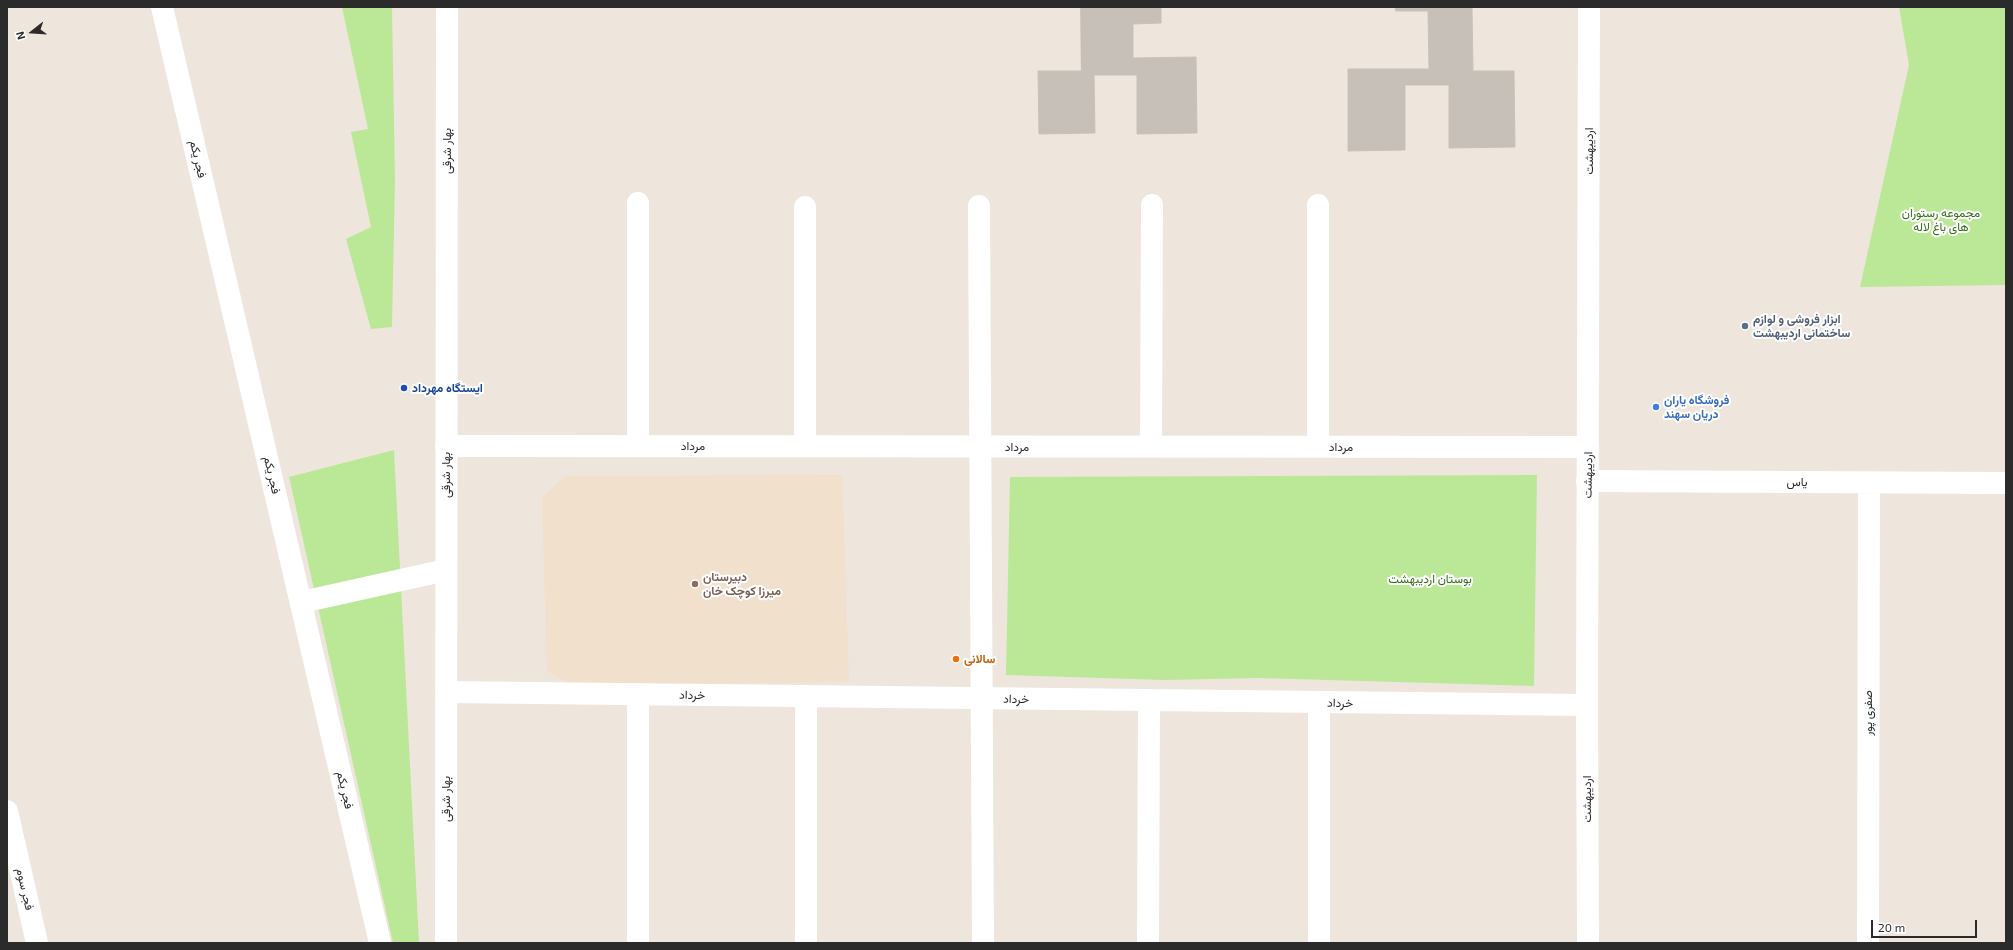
<!DOCTYPE html>
<html>
<head>
<meta charset="utf-8">
<style>
  body { margin:0 }
  #map { position:relative; width:2013px; height:950px; overflow:hidden; background:#eee5dd; font-family:"Exo 2",sans-serif }
  canvas { display:block }
  .frame { position:absolute; inset:0; border:8px solid #2b2b2b; pointer-events:none }
  .north { position:absolute; left:12px; top:12px; width:40px; height:40px; -webkit-text-stroke:3px #fff; paint-order:stroke; rotate:253deg; font-size:11px; font-weight:700; line-height:16px; text-align:center; color:#2b2b2b }
  .north::after { content:''; display:block; margin:auto; width:14px; height:18px; background:#2b2b2b; clip-path:polygon(50% 0,100% 100%,50% 72%,0 100%) }
  .scale { position:absolute; left:1871px; top:920px; width:106px; height:18px; box-sizing:border-box; border:2px solid #2b2b2b; border-top:0; padding-left:5px; font-size:12px; line-height:14px; white-space:nowrap; color:#2b2b2b; -webkit-text-stroke:3px #fff; paint-order:stroke }
</style>
</head>
<body>
<div id="map">
<canvas width="2013" height="950"></canvas>
<div class="frame"></div>
<div class="north">N</div>
<div class="scale">20 m</div>
</div>
<script>
const ctx = document.querySelector('canvas').getContext('2d');
ctx.lineJoin = 'round';
function paint(path, color) { ctx.fillStyle = color; ctx.fill(path, 'evenodd'); }
function strokePath(path, color, width, dash) { ctx.strokeStyle = color; ctx.lineWidth = width; ctx.lineCap = dash ? 'butt' : 'round'; ctx.setLineDash(dash || []); ctx.stroke(path); }
function label(font, color, halo, rows, align = 'center') {
  ctx.font = font + ' "Exo 2",Vazirmatn,sans-serif'; ctx.lineWidth = 4; ctx.setLineDash([]); ctx.textBaseline = 'middle'; ctx.strokeStyle = halo; ctx.fillStyle = color; for (const [text, x, y, turn = 0] of rows) {
    ctx.save(); ctx.translate(x, y); ctx.rotate((+turn || 0) * Math.PI / 180); ctx.textAlign = isNaN(turn) ? turn : align; if (halo) ctx.strokeText(text, 0, 0); ctx.fillText(text, 0, 0); ctx.restore();
  }
}
paint(new Path2D(`
  M842 475 849 682 573 685 547 671 542 497 566 476Z`), '#f1e0cb');
paint(new Path2D(`
  M342 7H392L395 180 392 327 371 329 346 239 371 227 351 132 368 129Z
  M1899 7H2006V285L1860 287 1909 65Z
  M394 450 419 943H393L289 477Z
  M1537 475 1534 686 1259 678 1165 680 1006 675 1010 477Z`), '#bbe896');
const building = new Path2D(`
  M1081 7H1161V23L1133 24V58L1196 57 1197 133 1137 134V75H1094L1095 133 1039 134 1038 71H1081Z
  M1396 7H1472L1473 71H1514L1515 147 1449 148V85H1405V150L1348 151V69H1429L1428 11H1396Z`);
paint(building, '#c6c0b8');
strokePath(building, '#cac1b6', 1);
strokePath(new Path2D(`
  M162 7 380 943
  M1318 205V447
  M979 206 983 943
  M805 207V446
  M446 446 1588 447
  M638 446V203
  M1151 446 1152 205
  M1587 481 2006 483
  M302 602 446 570
  M446 692 1587 705
  M806 696V943
  M1319 703V943
  M7 811 37 943
  M638 943V694
  M1148 943 1149 701
  M1868 943 1869 483`), '#fff', 22);
strokePath(new Path2D(`
  M446 943 447 7
  M1588 943 1587 705 1589 7`), '#fff', 22);
for (const [x, y, r, color] of [
  [1745,326,4,"#5c6f8a"],
  [404,388,4,"#1a4fb4"],
  [1656,407,4,"#3f7fe0"],
  [695,584,4,"#8d6e63"],
  [956,659,4,"#e8710a"]
]) { const dot = new Path2D(); dot.arc(x, y, r, 0, 2 * Math.PI); ctx.fillStyle = color; ctx.fill(dot); strokePath(dot, '#fff', 1.5); }
label('12px', '#2b2b2b', '#fff', [
  ["بهار شرقی",447,151,-90],
  ["اردیبهشت",1589,151,-90],
  ["فجر یکم",198,159,77],
  ["مرداد",693,446],
  ["مرداد",1017,447],
  ["مرداد",1341,447],
  ["فجر یکم",272,475,77],
  ["بهار شرقی",446,475,-90],
  ["اردیبهشت",1588,475,-89],
  ["یاس",1797,482],
  ["خرداد",692,695,1],
  ["خرداد",1016,699,1],
  ["خرداد",1340,703,1],
  ["صفری پور",1868,713,-90],
  ["فجر یکم",345,790,77],
  ["بهار شرقی",446,799,-90],
  ["اردیبهشت",1587,799,-90],
  ["فجر سوم",25,889,77]
]);
label('12px', '#326e15', '#fff', [
  ["مجموعه رستوران",1941,213],
  ["های باغ لاله",1941,227],
  ["بوستان اردیبهشت",1430,579]
]);
label('bold 12px', '#4e5e75', '#fff', [
  ["ابزار فروشی و لوازم",1753,319],
  ["ساختمانی اردیبهشت",1753,333]
], 'left');
label('bold 12px', '#164399', '#fff', [
  ["ایستگاه مهرداد",412,388]
], 'left');
label('bold 12px', '#366cbe', '#fff', [
  ["فروشگاه یاران",1664,400],
  ["دریان سهند",1664,414]
], 'left');
label('bold 12px', '#785e54', '#fff', [
  ["دبیرستان",703,577],
  ["میرزا کوچک خان",703,591]
], 'left');
label('bold 12px', '#c56008', '#fff', [
  ["سالانی",964,659]
], 'left');
</script>
</body>
</html>
